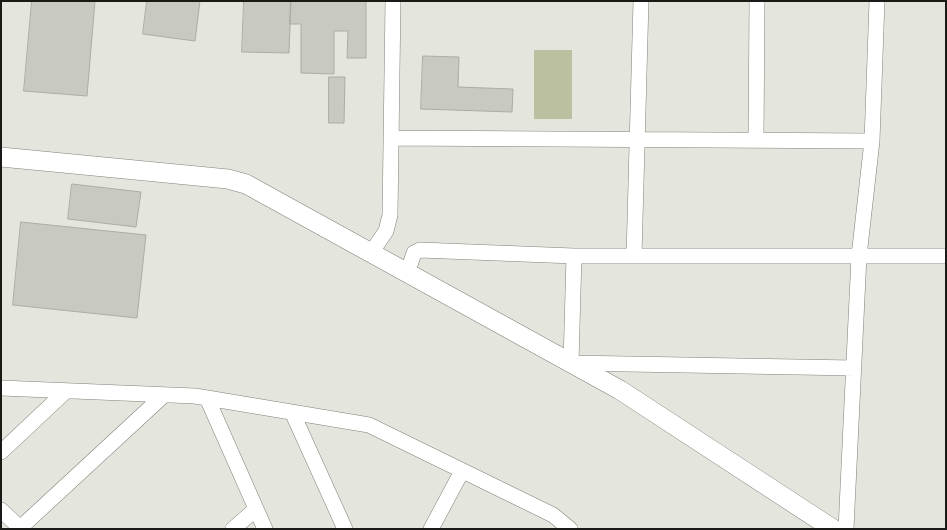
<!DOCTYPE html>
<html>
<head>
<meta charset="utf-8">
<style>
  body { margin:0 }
  #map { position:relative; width:947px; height:530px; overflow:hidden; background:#e4e5dd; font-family:"Work Sans",sans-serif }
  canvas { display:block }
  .frame { position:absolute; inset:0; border:2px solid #191916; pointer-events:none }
</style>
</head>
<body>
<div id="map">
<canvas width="947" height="530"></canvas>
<div class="frame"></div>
</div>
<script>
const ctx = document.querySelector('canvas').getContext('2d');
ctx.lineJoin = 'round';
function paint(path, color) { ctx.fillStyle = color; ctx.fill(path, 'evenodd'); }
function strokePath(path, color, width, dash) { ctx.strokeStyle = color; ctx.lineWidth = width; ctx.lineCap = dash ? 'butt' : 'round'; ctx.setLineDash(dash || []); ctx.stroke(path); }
paint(new Path2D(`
  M534 50H572V119H534Z`), '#bbc1a0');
const building = new Path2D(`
  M32 1H95L87 96 24 91Z
  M147 1H200L195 41 143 34Z
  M244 1H291L289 53 242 52Z
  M291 1H366V58H347L348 31H334V74L301 73V24H290Z
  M423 56 459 57 458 87 513 89 512 112 421 109Z
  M329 77H345L344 123H329Z
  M72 184 141 192 136 227 68 219Z
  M21 222 146 235 137 318 13 305Z`);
paint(building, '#c8cac2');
strokePath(building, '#abada5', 1);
const minor = new Path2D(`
  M392 138 872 141
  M756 140 757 1
  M371 253 386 231 390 215 393 1
  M574 256 571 363 854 368
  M634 256 641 1
  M407 274 414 253 420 250 574 256H946
  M1 388 195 396 369 425 553 515 570 529
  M207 398 265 529
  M292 412 345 529
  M1 452 66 391
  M1 510 20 528
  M19 529 164 395
  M233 529 256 509
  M431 529 462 471
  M846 529 859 256 872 141 877 1`);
const tertiary = new Path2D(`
  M1 157 228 179 246 184 620 390 833 529`);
strokePath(minor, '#80817a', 16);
strokePath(tertiary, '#80817a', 20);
strokePath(minor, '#fff', 15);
strokePath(tertiary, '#fff', 19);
</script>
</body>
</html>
